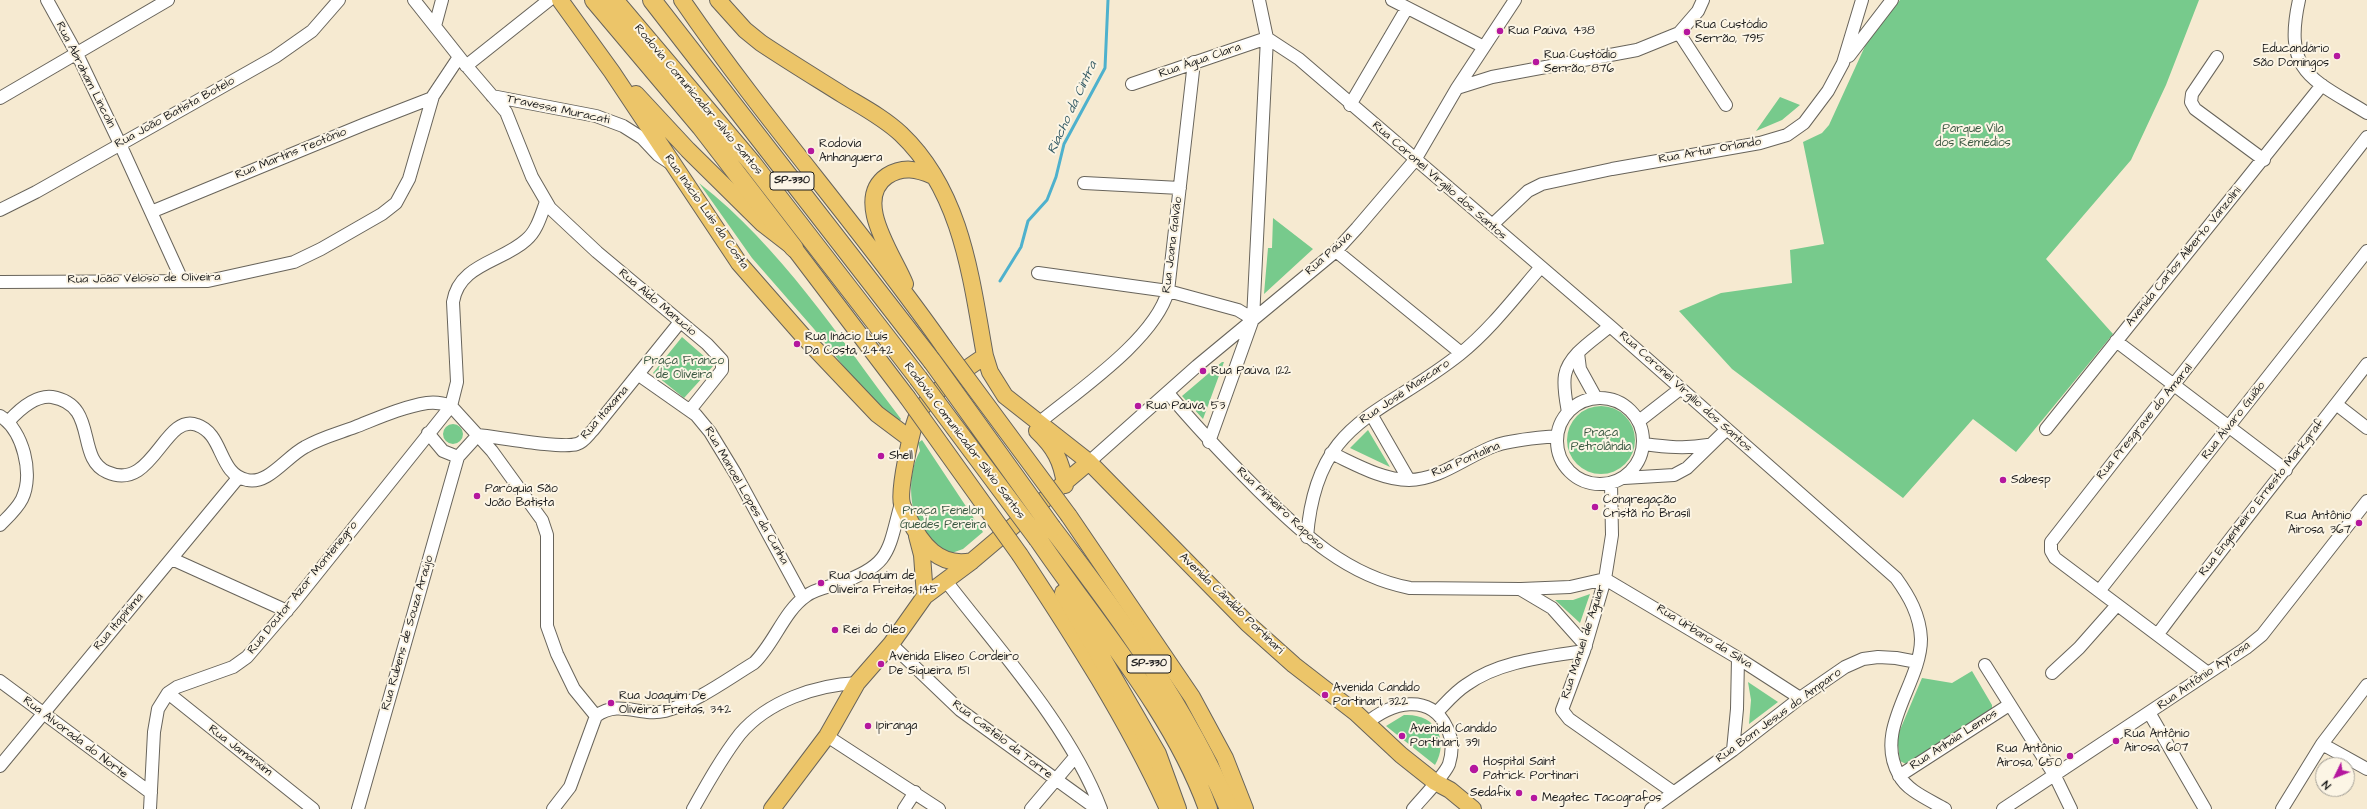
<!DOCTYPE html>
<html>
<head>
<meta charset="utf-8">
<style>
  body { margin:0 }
  #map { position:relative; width:2367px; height:809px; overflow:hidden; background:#f6ead1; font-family:"Architects Daughter",sans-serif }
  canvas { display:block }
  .north { position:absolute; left:2315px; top:757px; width:40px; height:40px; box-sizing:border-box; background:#fcf5e5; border:1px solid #a29e95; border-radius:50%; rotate:227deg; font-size:11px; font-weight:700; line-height:16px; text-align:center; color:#1c1c1c }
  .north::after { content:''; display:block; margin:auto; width:14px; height:18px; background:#b5179e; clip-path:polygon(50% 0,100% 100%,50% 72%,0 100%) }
</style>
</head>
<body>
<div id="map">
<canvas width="2367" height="809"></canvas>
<div class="north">N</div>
</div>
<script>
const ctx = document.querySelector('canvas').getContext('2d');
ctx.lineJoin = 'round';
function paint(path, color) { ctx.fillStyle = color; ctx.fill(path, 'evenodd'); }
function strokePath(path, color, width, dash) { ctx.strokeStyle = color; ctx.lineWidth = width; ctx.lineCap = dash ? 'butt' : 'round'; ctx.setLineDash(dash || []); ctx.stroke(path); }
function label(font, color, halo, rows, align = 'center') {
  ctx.font = font + ' "Architects Daughter",sans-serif'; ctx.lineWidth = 4; ctx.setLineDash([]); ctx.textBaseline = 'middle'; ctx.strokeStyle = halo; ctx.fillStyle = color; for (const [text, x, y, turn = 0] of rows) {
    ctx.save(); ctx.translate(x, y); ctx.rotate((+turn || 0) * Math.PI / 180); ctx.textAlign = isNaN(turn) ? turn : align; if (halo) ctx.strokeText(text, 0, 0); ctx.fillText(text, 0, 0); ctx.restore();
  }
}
paint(new Path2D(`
  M1900 0H2199L2166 85 2131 160 2046 259 2113 334 2016 452 1973 419 1903 498 1732 369 1679 311 1721 293 1792 283 1790 250 1824 244 1803 142 1822 133 1829 125 1871 33Z
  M1780 97 1800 105 1782 120 1756 131Z
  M699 183C781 247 838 336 901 419L897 424 856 382 814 329 752 258Z
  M1273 218 1313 249 1264 294 1268 248H1272Z
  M682 337 714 365 684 398 653 373Z
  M1222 362H1224L1203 419 1182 396Z
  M1567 440a34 34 0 1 1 68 0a34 34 0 1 1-68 0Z
  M443 434a10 10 0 1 1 20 0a10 10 0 1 1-20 0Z
  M1368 430 1390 467 1350 448Z
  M922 440 983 532 963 549 949 554C942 549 931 545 926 538 909 516 906 475 920 451L918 443Z
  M1590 594 1580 623 1555 600H1573Z
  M1972 671 1992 705V710L1906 764 1900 761 1897 737 1922 678 1952 683Z
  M1748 682 1778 702 1749 724 1751 700Z
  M1404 715C1435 713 1450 739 1435 765L1386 726Z`), '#77ca8c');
strokePath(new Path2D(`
  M1000 281 1021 247 1028 221 1047 200 1056 177 1064 144 1105 68 1108 0`), '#4eb1cd', 3);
const minor = new Path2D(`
  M47 0 78 56 120 144 182 280
  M414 0 464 63 506 112 532 177 550 208 597 252 707 344 722 360V370L690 410
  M1392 0 1484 47
  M2299 0C2283 73 2312 79 2367 113
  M435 26 442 0
  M1679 33 1726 105
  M1267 38 1299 59 1610 326 1896 578C1909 596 1920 615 1921 639 1921 684 1873 729 1899 775 1907 791 1930 800 1945 809
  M1849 56 1892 0
  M2217 57 2192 94 2191 102 2195 109 2264 160
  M466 66 549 0
  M1132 84 1267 38
  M1457 88 1492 77 1637 50 1679 33 1698 11 1703 0
  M492 96 596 116 623 126 642 138 658 155 670 163
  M0 98 168 0
  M1350 105 1407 8
  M1084 183 1180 188
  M0 210 36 192 275 57 312 31 339 0
  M151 212 365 124 432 98
  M1492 225 1528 191 1542 184 1612 169 1760 143 1787 135 1804 123 1828 91 1843 63 1862 0
  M1336 251 1461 353
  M1038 273 1168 291 1238 310 1253 319
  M0 282 208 281 294 262 321 249 382 214 396 203 409 179 433 96 459 57
  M2116 341 2286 470
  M1578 353 1580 369 1596 398
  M639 375 696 415 710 432 735 473 803 598
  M1168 393C1197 428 1227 459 1259 491 1303 534 1347 576 1410 588L1520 589 1552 608 1586 646
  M1557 441a43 43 0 1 1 86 0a43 43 0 1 1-86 0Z
  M2336 404 2367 428
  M1568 412C1566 401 1563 387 1565 375 1569 354 1595 339 1610 326
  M1371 414 1409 480
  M0 416C23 430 34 474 22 499 17 509 8 517 0 525
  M9 421C19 410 35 395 52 397 99 405 75 458 107 472 153 493 164 412 197 425 224 434 218 474 247 480 268 485 286 457 305 447 320 438 339 433 355 427 378 418 402 407 427 403 435 402 443 403 451 406L492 451 542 520 547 535V626L557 654 574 689 596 716
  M1639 421 1680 389
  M1040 422C1079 390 1155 339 1168 291L1194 62
  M2046 429 2322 85
  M428 433 443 451 458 457
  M478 435C498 437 561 449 577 444 584 442 588 435 593 430L680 322
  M1209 442 1253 319 1267 38 1259 0
  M1644 444C1666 447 1686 449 1708 445
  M1331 453C1355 464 1382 480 1409 480 1440 480 1468 455 1497 445 1516 439 1537 438 1557 436
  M1089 462 1197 366 1336 251 1357 228 1415 160 1457 88 1515 0
  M1624 478 1674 475 1687 468 1726 430
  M1611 483 1612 535 1605 579 1584 651 1562 710 1569 719 1673 792
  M1307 537C1316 419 1381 417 1460 354 1490 330 1515 297 1540 268
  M172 559 287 611
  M1605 579 1738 658 1800 698
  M946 581C999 650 1070 727 1101 809
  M1521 589 1570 587 1605 579
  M2100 590 2367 251
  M2158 634C2226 542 2298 454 2367 364
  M891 644 960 710 1097 809
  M1985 665 2055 776 2071 809
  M2052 673 2079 648 2117 605
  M2208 673 2055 558 2051 551V542L2367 137
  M0 681 151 793
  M168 693 313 809
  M1437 712C1446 703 1455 692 1466 685 1499 661 1545 657 1584 651
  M2150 714 2205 809
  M1366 724C1390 702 1431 692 1447 728 1453 740 1453 751 1449 764 1445 775 1422 798 1413 809
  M827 736 939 809
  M2322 744 2367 769
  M1733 750 1737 709 1738 658
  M0 766 238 478
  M1899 776 2009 705
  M150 809 154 732 158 709 168 693 177 687 233 667 247 657 295 601 451 406 457 382 453 302C459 264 502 262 526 240 537 231 541 215 546 202
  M358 809 458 457 478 435
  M553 809 570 787 596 716C620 699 640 717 665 711 697 702 726 680 754 663 774 644 784 611 806 596 815 589 829 587 840 583 891 565 888 551 901 503
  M693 809C707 784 722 757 740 734 768 701 816 685 857 683
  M904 809 915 792
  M1031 809 1075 757
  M1651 809 1733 750 1800 698 1845 667 1863 659 1878 657 1896 658 1917 662
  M2003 809 2246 648 2262 635 2367 501
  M2282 809 2322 744 2367 685`);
const major = new Path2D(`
  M560 0 612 72 739 263 803 336 877 414 909 438
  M682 0C764 120 861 228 944 347
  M718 0 745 30 761 43C788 61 816 78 843 95 863 107 884 118 901 134 962 192 971 278 985 356L990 372 1005 396 1089 462 1247 623 1294 665 1356 713 1401 755 1435 782 1450 790 1473 809
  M636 94 688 150 763 224 794 248 907 397
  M905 284C894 256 852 200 887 176 903 166 917 169 933 176
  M1037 431C1054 447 1062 461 1065 485
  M1069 516 1192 697 1225 758 1245 809
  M917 536 922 555 925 596
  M1020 555C1074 637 1127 719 1168 809
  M972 561C939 568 921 544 908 517 906 513 903 508 902 504 898 491 912 427 918 414 930 392 965 370 985 356
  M772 809 827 736 857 683 891 644 925 596 972 561 1089 462`);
const highway = new Path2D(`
  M594 0 701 127 794 248
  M614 0 752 163 918 378
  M652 0 932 361
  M1052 528C1119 616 1186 707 1229 809
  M1038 539C1095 623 1174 713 1208 809
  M1064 593 1157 754 1177 809`);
strokePath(minor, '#68645b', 14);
strokePath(major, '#68645b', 18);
strokePath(highway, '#68645b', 20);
strokePath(minor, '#fff', 12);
strokePath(major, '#ecc569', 16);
strokePath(highway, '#ecc569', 18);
const majorBridge = new Path2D(`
  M944 347 1069 516
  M907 397 1020 555`);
const highwayBridge = new Path2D(`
  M932 361 1052 528
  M918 378 1038 539`);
strokePath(majorBridge, '#68645b', 18, []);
strokePath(highwayBridge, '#68645b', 20, []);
strokePath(majorBridge, '#ecc569', 16);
strokePath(highwayBridge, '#ecc569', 18);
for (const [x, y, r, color] of [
  [1500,31,4,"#b5179e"],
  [1687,32,4,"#b5179e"],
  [2337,56,4,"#b5179e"],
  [1536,62,4,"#b5179e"],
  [811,151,4,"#b5179e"],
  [797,344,4,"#b5179e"],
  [1203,371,4,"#b5179e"],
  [1138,406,4,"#b5179e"],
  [881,456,4,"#b5179e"],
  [2003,480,4,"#b5179e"],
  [477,496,4,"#b5179e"],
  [1595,507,4,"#b5179e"],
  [2359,523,4,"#b5179e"],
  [821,583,4,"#b5179e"],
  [835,630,4,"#b5179e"],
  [881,664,4,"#b5179e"],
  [1325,695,4,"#b5179e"],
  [611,703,4,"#b5179e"],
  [868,726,4,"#b5179e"],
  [1402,736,4,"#b5179e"],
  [2116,741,4,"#b5179e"],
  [2070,756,4,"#b5179e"],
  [1474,769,5,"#b5179e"],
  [1519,793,4,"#b5179e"],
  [1534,798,4,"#b5179e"]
]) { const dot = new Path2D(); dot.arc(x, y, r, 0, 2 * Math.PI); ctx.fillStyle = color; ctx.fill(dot); strokePath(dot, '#fcf5e5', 1.5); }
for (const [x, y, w] of [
  [792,181,44],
  [1149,664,44]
]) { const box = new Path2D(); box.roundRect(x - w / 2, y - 9, w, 18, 3); ctx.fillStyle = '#fcf5e5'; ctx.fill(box); strokePath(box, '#1c1c1c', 1); }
label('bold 11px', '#1c1c1c', null, [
  ["SP-330",792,181],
  ["SP-330",1149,664]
]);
label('12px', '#1c1c1c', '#fcf5e5', [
  ["Rua Custódio",1695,25],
  ["Serrão, 795",1695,39],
  ["Rua Paúva, 438",1508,31],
  ["Educandário",2329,49,"right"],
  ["São Domingos",2329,63,"right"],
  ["Rua Custódio",1544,55],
  ["Serrão, 876",1544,69],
  ["Rodovia",819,144],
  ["Anhanguera",819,158],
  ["Rua Inácio Luís",805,337],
  ["Da Costa, 2442",805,351],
  ["Rua Paúva, 122",1211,371],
  ["Rua Paúva, 53",1146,406],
  ["Shell",889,456],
  ["Sabesp",2011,480],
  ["Paróquia São",485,489],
  ["João Batista",485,503],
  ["Congregação",1603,500],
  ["Cristã no Brasil",1603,514],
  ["Rua Antônio",2351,516,"right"],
  ["Airosa, 367",2351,530,"right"],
  ["Rua Joaquim de",829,576],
  ["Oliveira Freitas, 145",829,590],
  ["Rei do Óleo",843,630],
  ["Avenida Elíseo Cordeiro",889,657],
  ["De Siqueira, 151",889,671],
  ["Avenida Candido",1333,688],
  ["Portinari, 322",1333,702],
  ["Rua Joaquim De",619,696],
  ["Oliveira Freitas, 342",619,710],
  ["Ipiranga",876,726],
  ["Avenida Candido",1410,729],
  ["Portinari, 391",1410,743],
  ["Rua Antônio",2124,734],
  ["Airosa, 607",2124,748],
  ["Rua Antônio",2062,749,"right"],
  ["Airosa, 650",2062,763,"right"],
  ["Hospital Saint",1483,762],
  ["Patrick Portinari",1483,776],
  ["Sedafix",1511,793,"right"],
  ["Megatec Tacografos",1542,798]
], 'left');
label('12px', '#1c1c1c', '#fcf5e5', [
  ["Rua Água Clara",1200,61,-19],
  ["Rua Abraham Lincoln",85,75,63],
  ["Rodovia Comunicador Silvio Santos",698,100,50],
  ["Travessa Muracati",558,110,12],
  ["Rua João Batista Botelo",175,113,-29],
  ["Rua Artur Orlando",1710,151,-10],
  ["Rua Martins Teotônio",291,154,-22],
  ["Rua Coronel Virgilio dos Santos",1439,181,41],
  ["Rua Inácio Luis da Costa",706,212,55],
  ["Rua Joana Galvão",1173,245,-83],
  ["Rua Paúva",1329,254,-42],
  ["Avenida Carlos Alberto Vanzolini",2184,257,-51],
  ["Rua João Veloso de Oliveira",144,279,-1],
  ["Rua Aldo Manucio",657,303,40],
  ["Rua José Mascaro",1405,392,-34],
  ["Rua Coronel Virgilio dos Santos",1685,392,42],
  ["Rua Itaxama",605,413,-49],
  ["Rua Álvaro Guião",2234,421,-52],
  ["Rua Presgrave do Amaral",2145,422,-51],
  ["Rodovia Comunicador Silvio Santos",964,441,53],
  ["Rua Pontalina",1466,460,-23],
  ["Rua Manoel Lopes da Cunha",746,496,60],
  ["Rua Engenheiro Ernesto Markgraf",2262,498,-52],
  ["Rua Pinheiro Raposo",1280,509,43],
  ["Rua Doutor Azor Montenegro",303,588,-51],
  ["Avenida Cândido Portinari",1231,604,44],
  ["Rua Itapinima",119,622,-50],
  ["Rua Rubens de Souza Araújo",408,633,-74],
  ["Rua Urbano da Silva",1704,637,32],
  ["Rua Manuel de Aguiar",1584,642,-72],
  ["Rua Antônio Ayrosa",2204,676,-35],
  ["Rua Bom Jesus do Amparo",1779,716,-36],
  ["Rua Alvorada do Norte",75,738,37],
  ["Rua Castelo da Torre",1002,740,37],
  ["Rua Anhaia Lemos",1954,740,-33],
  ["Rua Jamanxim",240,751,37]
]);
label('12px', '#3c5943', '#fcf5e5', [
  ["Parque Vila",1973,129],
  ["dos Remédios",1973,143],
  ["Praça Franco",684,361],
  ["de Oliveira",684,375],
  ["Praça",1601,433],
  ["Petrolândia",1601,447],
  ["Praça Fenelon",943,511],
  ["Guedes Pereira",943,525]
]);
label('italic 13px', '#305863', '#fcf5e5', [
  ["Riacho da Cintra",1073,108,-65]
]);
</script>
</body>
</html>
